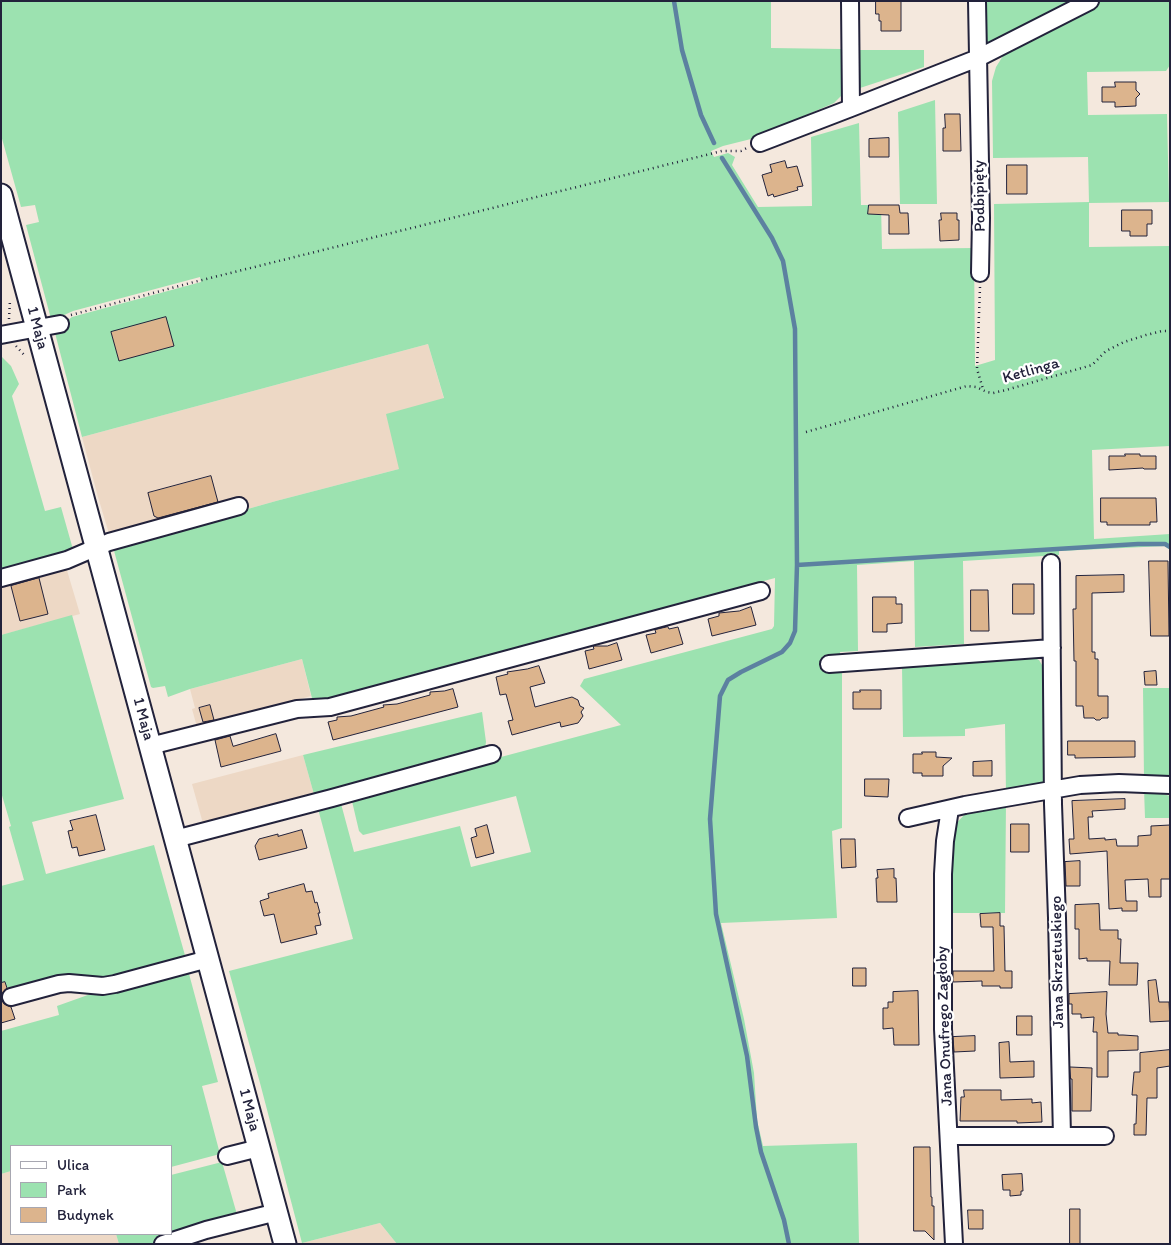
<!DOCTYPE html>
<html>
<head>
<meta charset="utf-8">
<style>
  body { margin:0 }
  #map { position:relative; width:1171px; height:1245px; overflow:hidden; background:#f4e8dd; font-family:Itim,sans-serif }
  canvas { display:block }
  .frame { position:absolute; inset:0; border:2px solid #22223b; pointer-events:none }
  .legend { position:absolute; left:10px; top:1145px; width:162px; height:90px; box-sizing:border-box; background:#fff; border:1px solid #a7a7b1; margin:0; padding:6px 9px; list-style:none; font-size:15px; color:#22223b }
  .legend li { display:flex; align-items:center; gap:10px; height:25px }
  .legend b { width:25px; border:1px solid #a7a7b1 }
</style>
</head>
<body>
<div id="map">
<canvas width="1171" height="1245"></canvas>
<div class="frame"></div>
<ul class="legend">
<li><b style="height:6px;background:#fff"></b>Ulica</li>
<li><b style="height:14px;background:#9ce2b0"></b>Park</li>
<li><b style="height:14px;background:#dcb48d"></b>Budynek</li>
</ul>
</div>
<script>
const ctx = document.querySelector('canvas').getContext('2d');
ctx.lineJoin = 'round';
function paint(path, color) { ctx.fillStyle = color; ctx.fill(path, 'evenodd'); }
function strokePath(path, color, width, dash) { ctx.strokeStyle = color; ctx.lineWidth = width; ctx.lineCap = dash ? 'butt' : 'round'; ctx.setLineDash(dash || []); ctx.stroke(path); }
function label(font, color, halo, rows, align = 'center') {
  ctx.font = font + ' Itim,sans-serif'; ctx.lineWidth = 4.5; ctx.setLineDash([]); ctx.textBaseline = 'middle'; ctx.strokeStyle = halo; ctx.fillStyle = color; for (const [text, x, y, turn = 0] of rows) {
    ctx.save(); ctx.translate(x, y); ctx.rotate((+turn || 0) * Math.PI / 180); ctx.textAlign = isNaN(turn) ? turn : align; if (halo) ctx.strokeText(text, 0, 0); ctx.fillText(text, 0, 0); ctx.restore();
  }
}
paint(new Path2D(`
  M428 344 444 399 399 469 276 501 113 547 98 497 82 437Z
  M66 567 80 614 1 635V585Z
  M302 659 311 696 197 727 192 709 195 708 190 689Z
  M303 755 315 798 204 827 192 784Z
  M11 1171V1234H116L119 1244H1V1174Z
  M380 1223 397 1244 302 1243Z`), '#edd8c5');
paint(new Path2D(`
  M1 1H771V48L841 49 842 95 834 103 751 139 723 146 711 151 714 157 728 153 735 157 732 165 758 207 812 206 811 137 859 123 861 205H881L882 249 974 248 975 366 995 360 994 204 1089 202 1088 157 993 158 992 81 996 67 1008 48 1101 1H1170V65L1166 71 1087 72 1088 115 1167 114 1169 202 1089 203V247L1169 246 1170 264V446L1092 450 1094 539 1170 534V550L1165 546 1059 551V555L963 561 964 644 915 647 914 561 857 565 858 651 840 652 842 674V828L832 831 837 918 721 923 744 1019 754 1073 757 1120 763 1146 857 1143 859 1244H397L380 1223 302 1243 260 1083 229 971 353 939 317 805 340 800 354 852 460 826 471 867 531 852 516 796 363 835 359 831 351 797 621 725 580 686 584 679 772 629 774 626 775 578 313 702 302 659 190 689 168 697 165 686 153 688 151 687 113 547 276 501 399 469 386 414 444 398 428 344 82 437 55 333 64 330 63 324 72 317 201 282 200 277 73 311 62 316 51 319 26 225 39 222 35 205 21 207 1 135Z
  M980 1H1077L987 44 982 43Z
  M859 50H924V67L860 88Z
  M935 100 937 204H900L898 112Z
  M2 357 11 366 19 384 12 396 45 511 61 507 74 553 1 572Z
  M72 615 124 799 32 822 46 874 154 845 186 959 122 979 49 982 1 995V886L24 880 9 827 11 826 1 792V635Z
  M1033 657 1039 660 1045 670V786L1006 794 1005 724 965 729V736L903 737 902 666Z
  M1143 688H1170V777L1144 779Z
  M482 712 486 742 485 748 315 798 303 755Z
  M1144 789 1170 796V818H1145Z
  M1006 802 1005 913H948L952 828 965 814 973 809Z
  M188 970 218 1082 202 1086 220 1154 171 1167V1146H11V1171L1 1174V1031L59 1015 57 1006 99 991Z
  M222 1162 238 1218 219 1222 152 1244H119L116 1234H171V1175Z`), '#9ce2b0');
strokePath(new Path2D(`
  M674 1 682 50 701 115 714 143
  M722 158 772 238 783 261 795 329 797 565 795 631 790 643 782 652 741 672 728 680 720 696 710 819 716 914 747 1056 756 1127 761 1152 784 1220 789 1244
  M797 565 1138 544H1165L1170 547`), '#5c81a0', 4.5);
const building = new Path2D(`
  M876 1H901V31H881V21H879V14H876Z
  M1115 82H1136V90L1140 94 1136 98V106L1115 107V102H1102V87H1115Z
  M945 114H960L961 151H943V128H945Z
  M889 138V157H869V139Z
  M785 161 787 168 797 166 803 186 797 187 798 190 774 197 773 194 768 196 762 175 772 172 770 165Z
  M1007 165H1027V194H1007Z
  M869 205H899L900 213H908L909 234H889V215L868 214Z
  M1122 210H1152V224H1147V236H1130V231H1122Z
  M941 213H957V220H959V240L940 241 939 220H941Z
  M166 317 174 346 119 361 111 332Z
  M1125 454H1140V456H1156V469H1144L1143 468 1109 470V456H1125Z
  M211 476 218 502 158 518 154 516 148 493Z
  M1101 498H1156L1157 522H1150V525H1107V522H1101Z
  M1149 561H1168L1169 636H1151Z
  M1124 575V592L1092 593V652H1095V659H1098V696H1108V718H1102L1100 720H1096L1094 718H1084L1083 706H1076V661H1074L1073 609H1076V576Z
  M39 578 48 614 20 621 11 586Z
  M1013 584H1034V614H1013Z
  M971 590H988L989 631H971Z
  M873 597H896V604H902V623L887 624V632H873Z
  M751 607 756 625 712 636 708 619 719 616V613L739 611Z
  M668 627 669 629 678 627 683 644 651 653 646 635 656 633 655 630Z
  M617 643 622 660 589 669 585 651 594 649 593 646H607Z
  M539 666 545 683 530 687 535 707 572 697 578 700 580 706 584 708 581 712 583 716 578 723 561 727 560 722 512 735 508 721 513 720 506 694 500 695 496 677 508 674 507 672 527 669Z
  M1156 671 1157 685H1145L1144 672Z
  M453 689 458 707 333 740 328 722 337 720V717L351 716 384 707 383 705 397 704 430 695V692L444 691Z
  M860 690H881V709H853V692H860Z
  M210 705 214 720 203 722 199 708Z
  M276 734 281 751 221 767 215 740 230 736 233 746Z
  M1068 741H1135V757L1075 758V755H1068Z
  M922 752H936V757L952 758 943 766V776H922V773H913V754H922Z
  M992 761V776H973V762Z
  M865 779H889L888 797 865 796Z
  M1125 799V809L1092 811 1093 817H1088L1089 839 1105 838V840L1116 839 1117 846H1138V836L1151 835V826L1170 825V879H1161V897H1149L1148 879 1125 880 1126 901H1137V911H1122V908L1109 909 1107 851 1070 854 1069 839H1074L1072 801Z
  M96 815 105 850 79 856 77 847 72 848 68 831 73 830 70 821Z
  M1011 824H1029V852H1011Z
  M487 825 494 853 476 858 471 838 477 836 475 829Z
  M302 830 307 848 259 860 255 846 259 839 278 834V836Z
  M841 839H855L856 867 842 868Z
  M1080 861V886H1066L1065 862Z
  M894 869V878H896L897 902H877L876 878H878L877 870Z
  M304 884 306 892 312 891 315 903 317 902 320 913H318L321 925 315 926 317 934 281 943 274 914 264 916 260 901 269 898 268 894Z
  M1099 904 1100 930H1118V939H1121L1120 963H1138L1137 985H1109L1110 961H1087V958L1079 959V929H1075V905Z
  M1000 913V926H1004L1005 971H1012V988H1000V986H982V981L953 982V971H994L993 927H981L980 914Z
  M853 968H866V986H853Z
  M1156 980 1159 1002H1169L1170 1021 1150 1022 1148 981Z
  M5 982 7 988 2 994 1 999 4 1004 11 1007 15 1019 1 1023V983Z
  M918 991 919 1045H894L893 1028 883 1029V1008H888V1002H893V992Z
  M1107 992 1106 1014 1108 1033H1118V1035H1123L1138 1036V1050L1108 1051V1077H1097V1032H1093L1094 1017 1081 1018V1014H1072V1004H1069V994Z
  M1017 1016H1032V1035H1017Z
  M975 1036V1051L954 1052 953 1037Z
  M1009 1042 1010 1062 1034 1061V1077L1000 1078 999 1043Z
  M1170 1050V1066L1157 1068V1098H1147L1146 1135H1134V1124H1136L1137 1095H1132L1134 1072H1140V1053Z
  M1070 1067 1092 1068 1091 1111H1072V1079H1071Z
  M964 1090H1001V1100L1032 1099V1103L1041 1102 1042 1122 1017 1123V1121H960L961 1097H964Z
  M914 1147H930L931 1197H932V1206H934V1240L925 1231H914Z
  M1022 1174 1023 1191H1021V1195L1010 1196V1190H1003L1002 1175Z
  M1070 1209H1080V1244H1070Z
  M968 1210H983V1229H969Z`);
paint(building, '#dcb48d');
strokePath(building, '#22223b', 1);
const minor = new Path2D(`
  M850 1 851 108
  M977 1 981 218 980 273
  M760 143 851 108 978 58 1090 1
  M1 335 60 324
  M1051 563 1053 804 1057 918 1062 1136
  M1 578 67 560 109 542 239 506
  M829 664 1052 648
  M150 746 297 709 330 707 761 591
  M950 809 945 841 943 874V1029L954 1244
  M908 818 965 805 1080 785 1119 783 1170 785
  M175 839 332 798 492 754
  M11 997 59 984 69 983 103 986 115 984 208 959
  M949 1136H1105
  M227 1156 259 1148
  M163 1244 206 1230 277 1212`);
const major = new Path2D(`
  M1 195 285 1244`);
strokePath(minor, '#22223b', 20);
strokePath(major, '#22223b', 25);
strokePath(new Path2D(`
  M980 287 977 369 983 389
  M71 315 194 282 722 151H741L747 148
  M9 319 10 300
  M16 346 26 357
  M806 432 967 386 976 387 987 392 993 393 1006 390 1092 365 1106 351 1124 342 1146 335 1162 331H1170`), '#22223b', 2.5, [1, 4]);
strokePath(minor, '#fff', 16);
strokePath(major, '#fff', 21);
label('16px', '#22223b', '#fff', [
  ["Podbipięty",980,196,-91],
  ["1 Maja",37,328,75],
  ["Ketlinga",1031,371,-16],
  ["1 Maja",143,719,75],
  ["Jana Skrzetuskiego",1058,962,-91],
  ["Jana Onufrego Zagłoby",945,1026,-92],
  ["1 Maja",249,1110,75]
]);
</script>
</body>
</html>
